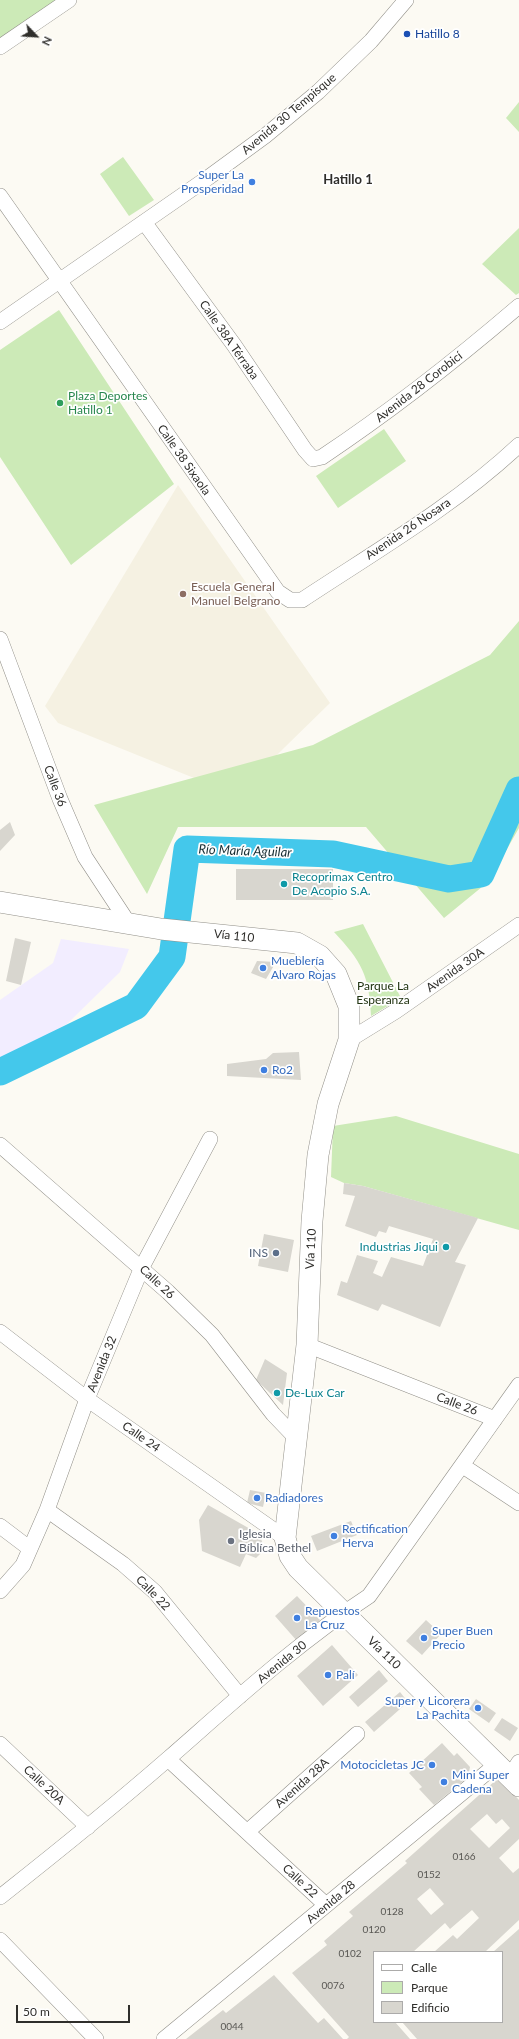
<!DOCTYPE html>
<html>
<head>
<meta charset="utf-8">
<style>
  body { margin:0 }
  #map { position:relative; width:519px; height:2039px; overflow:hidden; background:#fcfaf3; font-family:Lato,sans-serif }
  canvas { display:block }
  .legend { position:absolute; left:373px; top:1951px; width:130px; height:72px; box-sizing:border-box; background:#fff; border:1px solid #acabaa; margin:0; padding:5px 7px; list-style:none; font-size:12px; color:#2f2e2b }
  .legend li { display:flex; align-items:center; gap:8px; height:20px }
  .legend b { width:20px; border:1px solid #acabaa }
  .north { position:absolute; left:16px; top:16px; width:40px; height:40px; -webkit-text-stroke:3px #fff; paint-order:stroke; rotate:115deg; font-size:11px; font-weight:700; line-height:16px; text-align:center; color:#2f2e2b }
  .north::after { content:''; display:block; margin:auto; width:14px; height:18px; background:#2f2e2b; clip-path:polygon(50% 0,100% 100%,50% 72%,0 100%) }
  .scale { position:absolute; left:16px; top:2005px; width:114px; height:18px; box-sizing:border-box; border:2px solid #2f2e2b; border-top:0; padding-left:5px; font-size:12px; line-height:14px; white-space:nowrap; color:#2f2e2b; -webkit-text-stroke:3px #fff; paint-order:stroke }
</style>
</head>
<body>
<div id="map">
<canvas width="519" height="2039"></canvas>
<ul class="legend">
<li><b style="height:5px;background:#fff"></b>Calle</li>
<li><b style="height:11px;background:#cceab7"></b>Parque</li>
<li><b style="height:11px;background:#d8d6cf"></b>Edificio</li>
</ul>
<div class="north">N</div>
<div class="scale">50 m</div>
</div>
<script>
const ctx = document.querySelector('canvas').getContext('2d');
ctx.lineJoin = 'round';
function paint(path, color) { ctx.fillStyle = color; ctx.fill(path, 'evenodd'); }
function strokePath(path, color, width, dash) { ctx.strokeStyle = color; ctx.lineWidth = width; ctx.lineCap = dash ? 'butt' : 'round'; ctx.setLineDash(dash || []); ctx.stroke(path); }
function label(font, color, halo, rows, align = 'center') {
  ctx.font = font + ' Lato,sans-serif'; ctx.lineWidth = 3.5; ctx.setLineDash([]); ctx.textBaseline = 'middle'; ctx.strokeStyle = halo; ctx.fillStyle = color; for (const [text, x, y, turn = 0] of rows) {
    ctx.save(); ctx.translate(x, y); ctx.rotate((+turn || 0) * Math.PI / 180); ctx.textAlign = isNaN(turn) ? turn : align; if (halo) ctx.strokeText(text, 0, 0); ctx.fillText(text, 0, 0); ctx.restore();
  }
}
paint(new Path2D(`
  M178 485 330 703 236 795 58 723 45 706Z`), '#f5f1e2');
paint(new Path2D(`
  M61 939 129 949 120 972 67 1024 18 1051 0 1058V1000L53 963Z`), '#f2edff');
paint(new Path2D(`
  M0 0H58L0 39Z
  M519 102V132L506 118Z
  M123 157 154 200 129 216 100 174Z
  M519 228V293L516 295 482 264Z
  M59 310 174 484 71 565 0 457V350Z
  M384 429 406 461 338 508 316 476Z
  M519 621V828L488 882 444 918 366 827H178L147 894 94 805 313 745 490 655Z
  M363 924 401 998 371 1016C369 975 362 962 334 932Z
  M396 1116 519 1154V1230L363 1186 344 1183 331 1177 333 1126Z`), '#cceab7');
strokePath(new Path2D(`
  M0 1072 136 1006 172 957 187 849 333 854 449 879 481 874 519 790`), '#44c8eb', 27);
paint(new Path2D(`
  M10 822 15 835 0 851V830Z
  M236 869H333V900H236Z
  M15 938 31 942 21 985 6 981Z
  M257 961 276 962 266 979 251 973Z
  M299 1052 301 1080 227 1076V1064L266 1059 273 1053Z
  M344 1183 363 1186 478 1218 455 1262 466 1265 440 1327 382 1304 378 1311 337 1295 341 1281 347 1283 357 1255 378 1261 373 1273 382 1277 391 1257 423 1266 433 1239 389 1226 386 1233 379 1231 376 1237 345 1226 355 1196 343 1194Z
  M264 1234 294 1240 288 1272 258 1266Z
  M265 1359 287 1373 283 1405 256 1380Z
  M250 1490 266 1493 263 1507 247 1503Z
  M208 1505 259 1534 265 1549 256 1558 246 1554 240 1567 202 1551 199 1520Z
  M351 1521 357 1535 317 1551 311 1536Z
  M297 1596 320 1620 297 1641 275 1616Z
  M426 1620 441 1634 422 1655 406 1641Z
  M332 1645 358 1675 323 1706 297 1676Z
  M379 1670 388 1681 358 1707 349 1697Z
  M400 1692 408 1702 374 1732 365 1722Z
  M476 1699 496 1713 489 1723 469 1709Z
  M502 1718 518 1728 510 1741 494 1730Z
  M442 1743 454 1756 457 1753 470 1767 468 1777 434 1805 419 1789 422 1787 409 1773Z
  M496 1780 502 1782 519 1800V1839L499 1858 513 1873 519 1868V1920L485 1952H434L453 1935 457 1939 479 1918 472 1910 450 1929 445 1923 413 1952H374V2022H395L410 2039H347L349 2037 292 1973 327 1945 324 1941 353 1916 349 1912 407 1863 405 1861ZM487 1814 496 1824 502 1819 510 1828 489 1848 470 1829ZM430 1888 444 1904 431 1915 417 1899Z
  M519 1929V2039H417L402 2022H502V1952H493Z
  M274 1975 318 2023 324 2018 343 2039H186L223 2010 226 2013Z`), '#d8d6cf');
const minor = new Path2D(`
  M0 47 69 0
  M0 196 278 592 290 600H302C376 551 454 506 519 445
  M144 222 234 345 305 450 313 459 322 457C391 411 456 360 519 306
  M0 322 209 177 265 136 318 92 371 41 406 0
  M0 639 60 799 85 857 129 924
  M349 1040 396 1011 519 925
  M0 1145 168 1292 212 1335 273 1414 296 1438
  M0 1332 87 1399 285 1538
  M307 1345 495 1419
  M463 1466 519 1503
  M47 1510 123 1564 155 1592 240 1696
  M0 1526 29 1548
  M0 1591 23 1565 47 1510 87 1399 142 1267 210 1139
  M0 1744 88 1827
  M168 1759 326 1905
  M510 1776 519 1762
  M247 1832 357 1734
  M0 1897C57 1852 114 1806 169 1758 233 1702 297 1643 369 1596L519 1385
  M0 1940 96 2039
  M164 2039 497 1764`);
const secondary = new Path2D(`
  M0 902 161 929 297 943 320 956 336 974 349 1006V1040L328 1104 318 1155 312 1221 307 1345 285 1538 290 1556 298 1568 519 1786`);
strokePath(minor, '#918f88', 16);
strokePath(secondary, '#918f88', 22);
strokePath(minor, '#fff', 15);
strokePath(secondary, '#fff', 21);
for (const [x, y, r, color] of [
  [407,34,4,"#1a4fb4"],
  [252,182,4,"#3f7fe0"],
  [60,403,4,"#2e9e5b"],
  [183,594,4,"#8d6e63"],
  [284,884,4,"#0f9aa8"],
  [263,968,4,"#3f7fe0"],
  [264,1070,4,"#3f7fe0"],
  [446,1247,4,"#0f9aa8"],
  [276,1253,4,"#5c6f8a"],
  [277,1393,4,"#0f9aa8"],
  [257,1498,4,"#3f7fe0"],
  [334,1536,4,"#3f7fe0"],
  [231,1541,4,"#6b7280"],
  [297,1618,4,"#3f7fe0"],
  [424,1638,4,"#3f7fe0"],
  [328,1675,4,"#3f7fe0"],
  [478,1708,4,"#3f7fe0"],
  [432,1765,4,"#3f7fe0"],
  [444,1782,4,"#3f7fe0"]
]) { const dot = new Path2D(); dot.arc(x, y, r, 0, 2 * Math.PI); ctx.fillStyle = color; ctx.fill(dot); strokePath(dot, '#fff', 1.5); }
label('10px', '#595854', null, [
  ["0166",464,1857],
  ["0152",429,1875],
  ["0128",392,1912],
  ["0120",374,1930],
  ["0102",350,1954],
  ["0076",333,1986],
  ["0044",232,2027]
]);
label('12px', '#164399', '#fff', [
  ["Hatillo 8",415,34]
], 'left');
label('12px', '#2f2e2b', '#fff', [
  ["Avenida 30 Tempisque",289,114,-40],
  ["Calle 38A Térraba",229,340,55],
  ["Avenida 28 Corobicí",419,387,-38],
  ["Calle 38 Sixaola",184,460,55],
  ["Avenida 26 Nosara",408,529,-34],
  ["Calle 36",55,786,69],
  ["Vía 110",234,936,6],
  ["Avenida 30A",455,970,-35],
  ["Vía 110",311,1249,-87],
  ["Calle 26",157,1282,43],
  ["Avenida 32",102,1364,-68],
  ["Calle 26",457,1404,21],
  ["Calle 24",141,1437,35],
  ["Calle 22",153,1593,46],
  ["Vía 110",384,1653,44],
  ["Avenida 30",282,1662,-39],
  ["Avenida 28A",302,1783,-42],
  ["Calle 20A",44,1785,43],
  ["Calle 22",300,1881,43],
  ["Avenida 28",331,1902,-40]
]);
label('12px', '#366cbe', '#fff', [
  ["Super La",244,175,"right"],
  ["Prosperidad",244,189,"right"],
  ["Mueblería",271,961],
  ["Alvaro Rojas",271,975],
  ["Ro2",272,1070],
  ["Radiadores",265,1498],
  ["Rectification",342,1529],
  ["Herva",342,1543],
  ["Repuestos",305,1611],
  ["La Cruz",305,1625],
  ["Super Buen",432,1631],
  ["Precio",432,1645],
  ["Palí",336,1675],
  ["Super y Licorera",470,1701,"right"],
  ["La Pachita",470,1715,"right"],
  ["Motocicletas JC",424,1765,"right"],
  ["Mini Super",452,1775],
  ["Cadena",452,1789]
], 'left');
label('12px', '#27864d', '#fff', [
  ["Plaza Deportes",68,396],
  ["Hatillo 1",68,410]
], 'left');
label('12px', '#785e54', '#fff', [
  ["Escuela General",191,587],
  ["Manuel Belgrano",191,601]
], 'left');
label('12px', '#0d838f', '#fff', [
  ["Recoprimax Centro",292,877],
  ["De Acopio S.A.",292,891],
  ["Industrias Jiqui",438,1247,"right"],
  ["De-Lux Car",285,1393]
], 'left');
label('12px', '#223412', '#fff', [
  ["Parque La",383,986],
  ["Esperanza",383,1000]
]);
label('12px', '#4e5e75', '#fff', [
  ["INS",268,1253]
], 'right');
label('12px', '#5b616d', '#fff', [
  ["Iglesia",239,1534],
  ["Bíblíca Bethel",239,1548]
], 'left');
label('bold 13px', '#2f2e2b', '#fff', [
  ["Hatillo 1",348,180]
]);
label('italic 13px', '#172d33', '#fff', [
  ["Río María Aguilar",245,851,2]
]);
</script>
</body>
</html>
